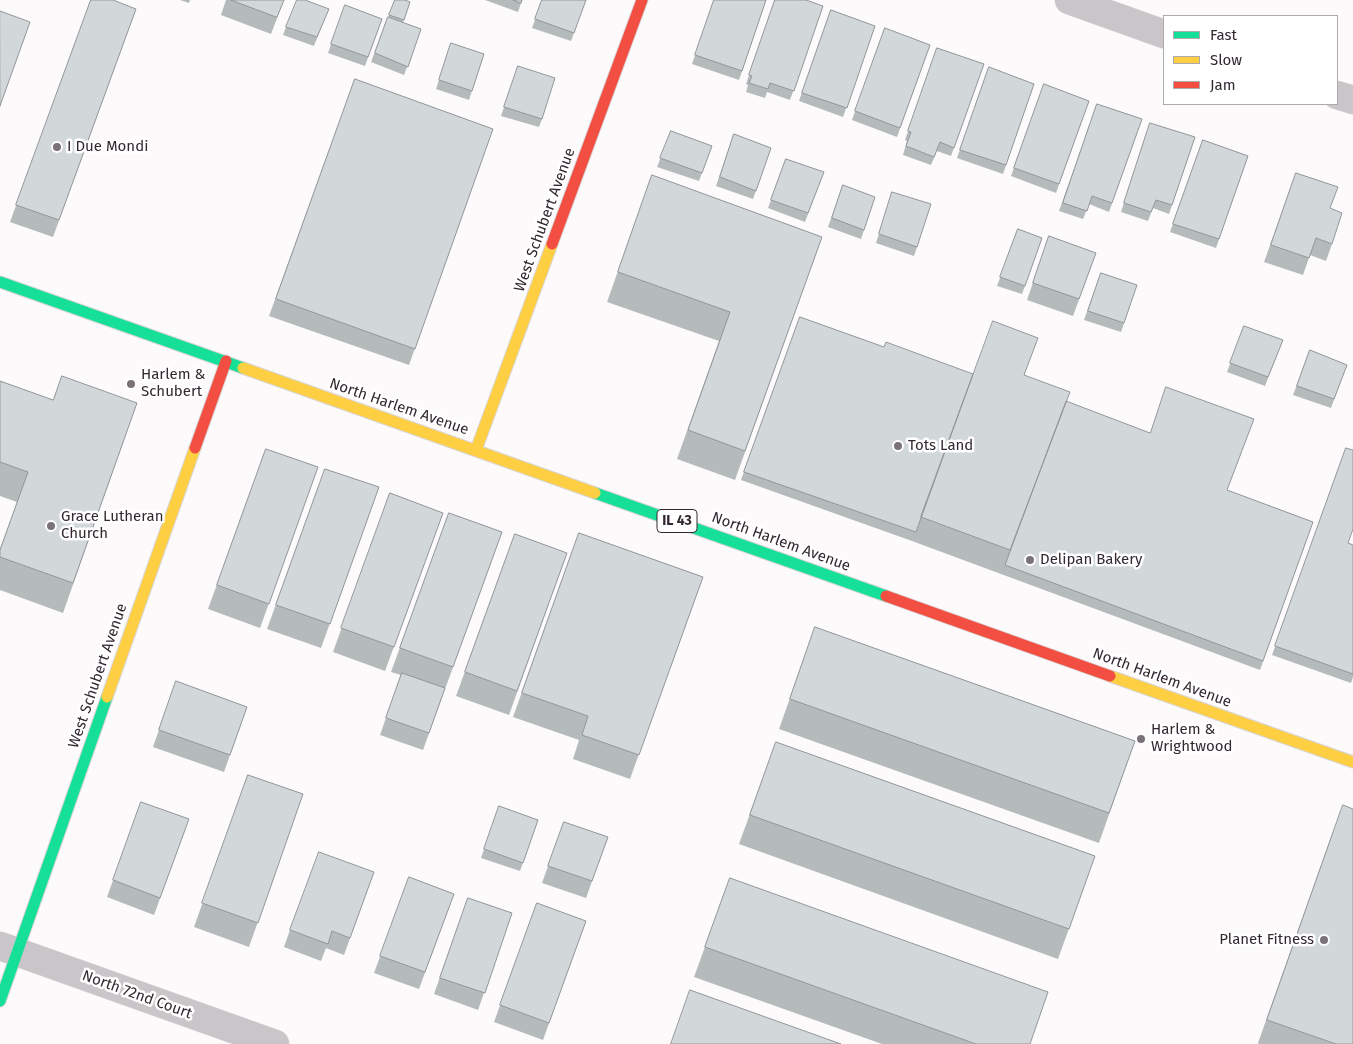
<!DOCTYPE html>
<html>
<head>
<meta charset="utf-8">
<style>
  body { margin:0 }
  #map { position:relative; width:1353px; height:1044px; overflow:hidden; background:#fdfafc; font-family:"Fira Sans",sans-serif }
  canvas { display:block }
  .legend { position:absolute; left:1163px; top:15px; width:175px; height:90px; box-sizing:border-box; background:#fff; border:1px solid #ada9ad; margin:0; padding:6px 9px; list-style:none; font-size:15px; color:#332831 }
  .legend li { display:flex; align-items:center; gap:10px; height:25px }
  .legend b { width:25px; border:1px solid #ada9ad }
</style>
</head>
<body>
<div id="map">
<canvas width="1353" height="1044"></canvas>
<ul class="legend">
<li><b style="height:6px;background:#16e098"></b>Fast</li>
<li><b style="height:6px;background:#ffcf43"></b>Slow</li>
<li><b style="height:6px;background:#f24e42"></b>Jam</li>
</ul>
</div>
<script>
const ctx = document.querySelector('canvas').getContext('2d');
ctx.lineJoin = 'round';
function strokePath(path, color, width, dash) { ctx.strokeStyle = color; ctx.lineWidth = width; ctx.lineCap = dash ? 'butt' : 'round'; ctx.setLineDash(dash || []); ctx.stroke(path); }
function paint(path, color) { ctx.fillStyle = color; ctx.fill(path, 'evenodd'); }
function label(font, color, halo, rows, align = 'center') {
  ctx.font = font + ' "Fira Sans",sans-serif'; ctx.lineWidth = 5; ctx.setLineDash([]); ctx.textBaseline = 'middle'; ctx.strokeStyle = halo; ctx.fillStyle = color; for (const [text, x, y, turn = 0] of rows) {
    ctx.save(); ctx.translate(x, y); ctx.rotate((+turn || 0) * Math.PI / 180); ctx.textAlign = isNaN(turn) ? turn : align; if (halo) ctx.strokeText(text, 0, 0); ctx.fillText(text, 0, 0); ctx.restore();
  }
}
const street = new Path2D(`
  M1069 0 1164 34
  M1337 95 1353 100
  M0 946 275 1044`);
const fast = new Path2D(`
  M0 282 243 368
  M595 493 886 596
  M0 1001 107 697`);
const slow = new Path2D(`
  M243 368 595 493
  M476 450 552 244
  M1110 676 1353 762
  M107 697 195 448`);
const jam = new Path2D(`
  M552 244 642 0
  M195 448 226 361
  M886 596 1110 676`);
strokePath(street, '#d8d5d7', 29);
strokePath(fast, '#d8d5d7', 13);
strokePath(slow, '#d8d5d7', 13);
strokePath(jam, '#d8d5d7', 13);
strokePath(street, '#c9c5c8', 28);
strokePath(fast, '#16e098', 11);
strokePath(slow, '#ffcf43', 11);
strokePath(jam, '#f24e42', 11);
paint(new Path2D(`
  M91 0 136 9 53 237 10 222Z
  M180 0H190L189 3Z
  M226 0H284L271 34 221 15Z
  M395 0 410 2 403 23 421 29 404 75 371 62 388 17V18Z
  M485 0H522L518 12Z
  M542 0H586L571 41 532 28Z
  M714 0H766L739 80 692 64Z
  M775 0 823 6 790 100 767 92 765 98 746 92 748 85 746 84Z
  M345 5 382 19 365 66 328 53Z
  M831 10 875 26 843 117 799 101Z
  M325 18 314 46 283 35 286 27Z
  M885 28 930 45 897 137 852 120Z
  M937 48 984 64 951 156 937 151 931 165 903 155 907 141 905 140Z
  M448 52 484 54 469 100 436 89Z
  M518 66 542 119 539 127 501 116Z
  M989 67 1034 84 1003 174 957 158Z
  M355 79 493 129 409 365 269 316Z
  M1044 84 1089 101 1056 193 1011 176Z
  M1097 104 1142 119 1109 212 1089 204 1083 219 1059 211Z
  M671 131 712 146 699 181 657 167Z
  M1147 132 1195 137 1169 214 1153 208 1148 221 1121 212Z
  M734 134 771 148 753 199 716 186Z
  M1203 140 1248 156 1216 248 1170 232Z
  M786 159 824 172 805 222 768 208Z
  M1296 173 1330 208 1332 244 1326 261 1310 255 1303 275 1264 262Z
  M652 175 822 237 735 480 677 459 719 341 607 302Z
  M843 185 864 230 861 239 828 227Z
  M892 192 917 247 914 256 876 243Z
  M1018 229 1042 238 1022 294 997 286Z
  M1049 236 1096 253 1073 316 1027 300Z
  M1101 273 1137 285 1121 332 1084 320Z
  M800 317 884 347 973 374 1024 375 1062 412 1227 490 1313 522 1260 670 912 541 741 480Z
  M1244 326 1283 340 1265 386 1227 372Z
  M1310 350 1347 365 1331 408 1293 395Z
  M0 381 53 400 137 403 63 613 0 590V549L17 502 0 496Z
  M1346 448 1348 543 1353 545V677L1351 683 1272 655Z
  M266 449 318 467 260 628 208 609Z
  M325 469 379 487 321 648 267 629Z
  M390 493 443 513 385 671 333 652Z
  M449 513 502 532 423 750 380 735 401 675 391 672Z
  M579 533 703 577 630 779 573 759 579 740 513 717Z
  M515 534 567 553 509 715 456 696Z
  M815 627 1135 741 1099 843 779 729Z
  M176 681 247 707 224 772 153 747Z
  M776 742 1095 856 1058 959 739 844Z
  M248 775 303 794 249 947 194 927Z
  M141 802 189 819 154 915 107 897Z
  M499 806 538 820 520 871 481 858Z
  M564 822 608 837 586 898 542 883Z
  M1334 829 1353 1044H1259L1258 1043Z
  M374 872 344 955 326 948 321 961 284 947 290 930Z
  M409 877 454 894 419 989 374 973Z
  M730 878 1030 1044H882L694 977Z
  M468 898 512 913 478 1010 434 994Z
  M537 903 586 921 543 1040 494 1022Z`), '#b5babb');
const building = new Path2D(`
  M91 0H113L136 9 59 220 16 205Z
  M231 0H284L277 17Z
  M297 0H305L329 9 317 37 286 27Z
  M395 0H405L410 2 404 20 389 15Z
  M513 0H522L521 3Z
  M542 0H586L574 33 535 19Z
  M714 0H766L742 71 695 55Z
  M775 0H806L823 6 794 91 770 83 768 89 749 83 752 76 749 75Z
  M345 5 382 19 368 57 331 44Z
  M831 10 875 26 847 108 802 93Z
  M0 11 30 22 0 106Z
  M388 17 421 29 408 67 375 53Z
  M885 28 930 45 900 128 855 111Z
  M451 43 484 54 472 91 439 80Z
  M937 48 984 64 954 148 940 142 934 157 906 146 911 132 908 131Z
  M518 66 555 78 542 119 504 107Z
  M989 67 1034 84 1006 165 960 150Z
  M355 79 493 129 415 349 276 299Z
  M1044 84 1089 101 1059 184 1014 168Z
  M1097 104 1142 119 1112 203 1092 196 1087 211 1063 203Z
  M1150 123 1195 137 1172 205 1156 200 1151 212 1124 203Z
  M671 131 712 146 702 173 660 158Z
  M734 134 771 148 756 191 720 177Z
  M1203 140 1248 156 1219 239 1173 224Z
  M786 159 824 172 808 213 771 200Z
  M1296 173 1338 187 1330 208 1342 213 1332 244 1316 238 1309 258 1271 245Z
  M652 175 822 237 745 451 688 430 730 312 618 272Z
  M843 185 875 197 864 230 832 218Z
  M892 192 931 204 917 247 879 234Z
  M1018 229 1042 238 1025 286 1000 277Z
  M1049 236 1096 253 1079 299 1033 283Z
  M1101 273 1137 285 1124 323 1088 311Z
  M800 317 884 347 886 342 973 374 916 532 744 472Z
  M993 321 1038 338 1024 375 1070 392 1010 550 921 517Z
  M1244 326 1283 340 1268 377 1230 363Z
  M1310 350 1347 365 1334 399 1297 386Z
  M62 376 137 403 73 583 0 557V550L28 472 0 462V381L53 400Z
  M1166 387 1254 419 1227 490 1313 522 1263 661 1005 565 1066 401 1150 433Z
  M1346 448 1353 450V529L1348 543 1353 545V674L1275 646Z
  M266 449 318 467 269 604 217 585Z
  M325 469 379 487 330 624 276 605Z
  M390 493 443 513 394 647 341 628Z
  M449 513 502 532 453 667 400 648Z
  M579 533 703 577 639 755 582 735 588 716 522 693Z
  M515 534 567 553 517 691 465 672Z
  M815 627 1135 741 1109 813 790 699Z
  M402 673 445 688 429 733 386 718Z
  M176 681 247 707 230 755 159 730Z
  M776 742 1095 856 1069 929 750 815Z
  M248 775 303 794 258 923 202 903Z
  M141 802 189 819 160 898 113 880Z
  M1343 805 1353 809V1044H1336L1267 1020Z
  M499 806 538 820 523 863 484 849Z
  M564 822 608 837 592 881 548 866Z
  M319 852 374 872 350 938 332 931 328 944 290 930Z
  M409 877 454 894 425 972 380 956Z
  M730 878 1048 992 1030 1044H976L705 947Z
  M468 898 512 913 485 993 440 978Z
  M537 903 586 921 549 1023 500 1005Z
  M690 990 841 1044H671Z`);
paint(building, '#d2d8da');
strokePath(building, '#939799', 1);
for (const [x, y, r, color] of [
  [57,147,5,"#7a7278"],
  [131,384,5,"#7a7278"],
  [898,446,5,"#7a7278"],
  [51,526,5,"#7a7278"],
  [1030,560,5,"#7a7278"],
  [1141,739,5,"#7a7278"],
  [1324,940,5,"#7a7278"]
]) { const dot = new Path2D(); dot.arc(x, y, r, 0, 2 * Math.PI); ctx.fillStyle = color; ctx.fill(dot); strokePath(dot, '#fff', 2); }
for (const [x, y, w] of [
  [677,521,40]
]) { const box = new Path2D(); box.roundRect(x - w / 2, y - 11.5, w, 23, 4); ctx.fillStyle = '#fff'; ctx.fill(box); strokePath(box, '#332831', 1); }
label('bold 14px', '#332831', null, [
  ["IL 43",677,521]
]);
label('15px', '#332831', '#fff', [
  ["I Due Mondi",67,147],
  ["Harlem &",141,375],
  ["Schubert",141,392],
  ["Tots Land",908,446],
  ["Grace Lutheran",61,517],
  ["Church",61,534],
  ["Delipan Bakery",1040,560],
  ["Harlem &",1151,730],
  ["Wrightwood",1151,747],
  ["Planet Fitness",1314,940,"right"]
], 'left');
label('15px', '#332831', '#fff', [
  ["West Schubert Avenue",545,220,-70],
  ["North Harlem Avenue",399,407,19],
  ["North Harlem Avenue",781,542,20],
  ["West Schubert Avenue",98,676,-71],
  ["North Harlem Avenue",1162,678,20],
  ["North 72nd Court",137,995,20]
]);
</script>
</body>
</html>
